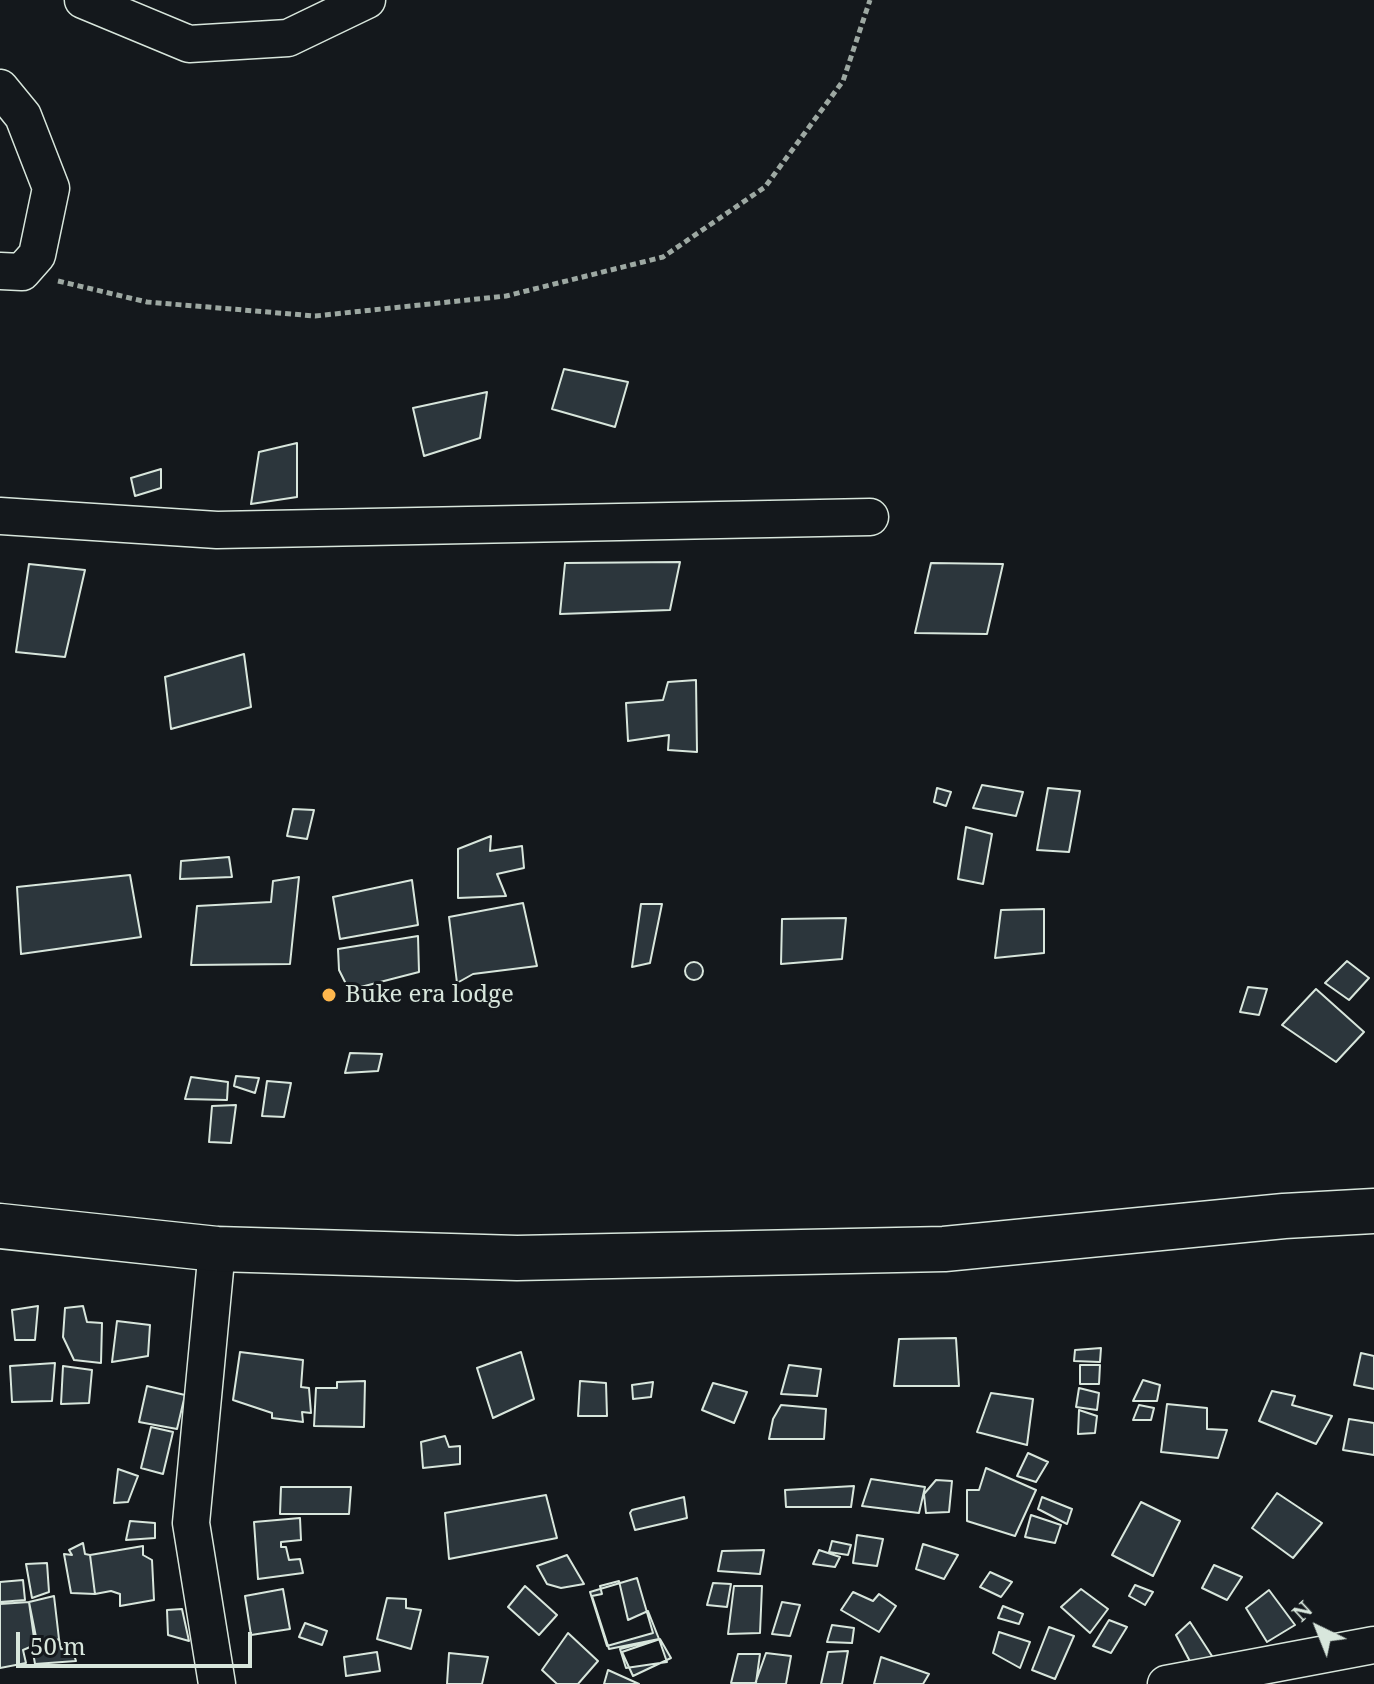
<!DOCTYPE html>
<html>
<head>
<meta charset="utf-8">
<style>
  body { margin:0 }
  #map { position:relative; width:1374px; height:1684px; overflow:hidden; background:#14181c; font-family:"Noto Serif",serif }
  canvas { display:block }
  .north { position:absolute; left:1278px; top:1588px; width:80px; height:80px; -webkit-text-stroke:6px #14181c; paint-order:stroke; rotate:317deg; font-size:22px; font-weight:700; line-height:32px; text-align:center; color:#d8e6dc }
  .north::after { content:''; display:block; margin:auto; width:28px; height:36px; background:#d8e6dc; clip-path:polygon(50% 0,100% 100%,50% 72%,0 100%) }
  .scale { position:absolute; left:16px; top:1632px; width:236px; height:36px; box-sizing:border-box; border:4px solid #d8e6dc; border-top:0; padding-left:10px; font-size:24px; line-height:28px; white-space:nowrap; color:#d8e6dc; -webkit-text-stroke:6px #14181c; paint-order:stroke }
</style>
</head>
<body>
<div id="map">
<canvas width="1374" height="1684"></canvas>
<div class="north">N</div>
<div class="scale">50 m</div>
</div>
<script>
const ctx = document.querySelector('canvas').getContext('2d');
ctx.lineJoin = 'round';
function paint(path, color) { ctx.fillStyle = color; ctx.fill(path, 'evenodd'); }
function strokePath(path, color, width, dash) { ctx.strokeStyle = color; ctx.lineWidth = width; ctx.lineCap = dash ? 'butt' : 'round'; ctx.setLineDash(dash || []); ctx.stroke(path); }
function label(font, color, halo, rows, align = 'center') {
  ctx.font = font + ' "Noto Serif",serif'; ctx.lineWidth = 6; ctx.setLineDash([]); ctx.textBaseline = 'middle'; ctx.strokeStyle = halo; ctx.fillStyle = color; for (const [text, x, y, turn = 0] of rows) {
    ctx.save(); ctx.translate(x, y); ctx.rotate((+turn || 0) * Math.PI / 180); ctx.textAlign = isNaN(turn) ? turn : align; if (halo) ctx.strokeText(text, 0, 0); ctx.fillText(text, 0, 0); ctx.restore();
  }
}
const building = new Path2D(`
  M564 369 628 382 615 427 552 409Z
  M487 392 480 438 424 456 413 408Z
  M297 443V497L251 504 259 452Z
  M161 469V488L135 496 131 478Z
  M680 562 670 610 560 614 565 563Z
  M931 563 1003 564 987 634 915 633Z
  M29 564 85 570 65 657 16 652Z
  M244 654 251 707 171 729 165 677Z
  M696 680 697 752 668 750 669 735 628 741 626 703 663 700 668 682Z
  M982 785 1023 792 1016 816 973 808Z
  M937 788 951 792 946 806 934 802Z
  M1048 788 1080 791 1069 852 1037 850Z
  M293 809 314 810 307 839 287 836Z
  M966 827 992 834 983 884 958 879Z
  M491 836 490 851 522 846 524 868 497 874 506 896 458 898V849Z
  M229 857 232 877 180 879 181 861Z
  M130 875 141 937 21 954 17 887Z
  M299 877 290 964 191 965 197 906 271 902 273 881Z
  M412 880 418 925 340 939 333 897Z
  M523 903 537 966 473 974 457 983 449 917Z
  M641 904H662L650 963 632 967Z
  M1044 909V953L995 958 1001 910Z
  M846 918 842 959 781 964 782 919Z
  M418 936 419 972 349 990 339 970 338 949Z
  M1347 961 1369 978 1349 1000 1325 983Z
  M685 971a9 9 0 1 1 18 0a9 9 0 1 1-18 0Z
  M1248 987 1267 989 1259 1015 1240 1012Z
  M1316 989 1364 1032 1336 1062 1282 1025Z
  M350 1053 382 1054 378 1071 345 1073Z
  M236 1076 259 1078 255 1093 234 1086Z
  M191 1077 228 1082 227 1100 185 1099Z
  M267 1081 291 1083 284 1117 262 1116Z
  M236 1105 231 1143 209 1142 212 1106Z
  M38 1306 35 1340H15L12 1310Z
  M83 1306 87 1322 102 1323 101 1363 74 1360 63 1337 65 1308Z
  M117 1321 150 1325 148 1356 112 1362Z
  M956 1338 959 1386H894L899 1339Z
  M1101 1348 1100 1362 1074 1361 1075 1350Z
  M240 1352 303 1360 301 1387 309 1388 311 1413 302 1412 303 1422 272 1418V1413L233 1400Z
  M521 1352 534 1399 493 1418 477 1368Z
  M1361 1353 1374 1356V1389L1354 1385Z
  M55 1363 52 1401 12 1402 10 1366Z
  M789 1365 821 1369 817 1396 781 1394Z
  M1080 1365H1100L1099 1384H1080Z
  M63 1366 92 1370 89 1403 61 1404Z
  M1143 1380 1160 1385 1157 1401H1133Z
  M365 1381 364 1427 314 1426 316 1388H337V1382Z
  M580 1381 606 1383 607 1416H578Z
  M653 1382 651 1397 633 1399 632 1385Z
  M713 1383 747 1392 734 1423 702 1410Z
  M147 1386 185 1395 177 1429 139 1422Z
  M1079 1388 1099 1393 1097 1410 1076 1407Z
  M1272 1391 1295 1396 1292 1405 1332 1416 1316 1444 1259 1421Z
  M991 1393 1033 1399 1027 1445 977 1432Z
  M1167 1404 1207 1408V1429L1227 1430 1218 1458 1161 1452Z
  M781 1405 826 1409 824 1439H769L773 1419Z
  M1139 1405 1154 1408 1151 1420H1133Z
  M1079 1410 1097 1416 1095 1433 1078 1434Z
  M1349 1419 1374 1423V1455L1343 1450Z
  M151 1427 173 1432 163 1474 141 1468Z
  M445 1436 449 1447 460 1446V1464L423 1468 421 1442Z
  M1028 1453 1048 1462 1036 1482 1017 1476Z
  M986 1468 1036 1490 1015 1536 967 1521V1490H979Z
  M118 1469 138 1476 128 1502 114 1503Z
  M871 1479 925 1487 919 1513 862 1506Z
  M936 1480 952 1481 949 1512 926 1513 924 1494Z
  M854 1486 851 1507H786L785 1490Z
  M281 1487H351L349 1514H280Z
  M1277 1493 1322 1523 1293 1558 1252 1528Z
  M546 1495 557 1538 449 1559 445 1513Z
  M684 1497 687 1518 635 1530 630 1513 632 1510Z
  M1042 1497 1072 1509 1067 1524 1038 1509Z
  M1141 1502 1180 1521 1153 1576 1112 1555Z
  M1031 1515 1061 1525 1055 1543 1025 1537Z
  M300 1518 301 1540 281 1542V1547H286L289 1560 300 1559 303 1573 258 1579 254 1522Z
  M130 1521 155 1523V1538L126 1540Z
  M857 1535 883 1539 877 1566 853 1563Z
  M832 1541 851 1545 848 1555 829 1552Z
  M83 1543 85 1554 90 1555 95 1594 71 1593 64 1554 72 1555 69 1550Z
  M923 1544 958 1555 944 1579 916 1569Z
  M143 1546V1555L152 1560 154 1600 120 1606V1594L111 1591 95 1594 90 1555Z
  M764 1550 760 1574 718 1571 722 1551Z
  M819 1550 840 1557 835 1567 813 1564Z
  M567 1555 584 1584 561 1588 547 1584 537 1566Z
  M47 1563 49 1592 32 1598 26 1564Z
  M1214 1565 1242 1577 1227 1600 1202 1588Z
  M990 1572 1012 1582 1001 1597 980 1587Z
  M637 1578 653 1633 607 1646 590 1592Z
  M23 1580 25 1600 0 1602V1582Z
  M619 1581 628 1620 648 1611 659 1639 609 1649 592 1596 602 1594 600 1586Z
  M713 1583 731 1584 727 1607 707 1605Z
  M1135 1585 1153 1592 1145 1605 1129 1596Z
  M525 1586 557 1615 539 1635 508 1607Z
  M734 1586H762L760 1633 728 1634Z
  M283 1589 290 1629 251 1635 245 1596Z
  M1081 1589 1108 1609 1090 1633 1061 1607Z
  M1269 1590 1295 1625 1267 1642 1246 1608Z
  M853 1592 873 1601 879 1594 896 1606 879 1632 841 1610Z
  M54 1596 59 1639 38 1647 29 1602Z
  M387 1598 406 1599V1608L421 1610 411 1649 377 1639Z
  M29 1602 35 1645 23 1650 26 1663 0 1668V1604Z
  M782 1602 800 1605 790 1636 772 1634Z
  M1003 1606 1023 1614 1019 1624 998 1618Z
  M182 1609 189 1641 168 1635 167 1610Z
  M1109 1620 1127 1627 1111 1653 1093 1646Z
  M1190 1622 1212 1656 1193 1667 1176 1635Z
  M305 1623 327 1631 322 1645 299 1637Z
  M832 1625 854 1628 852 1643 827 1642Z
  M1049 1627 1074 1636 1055 1679 1032 1670Z
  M999 1632 1030 1642 1020 1668 993 1653Z
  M568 1633 598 1661 578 1684H557L542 1670Z
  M59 1639 61 1649H72L76 1661 35 1664 33 1652H43L41 1645Z
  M659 1639 667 1662 626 1668 620 1649Z
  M660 1639 671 1658 633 1676 622 1652Z
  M848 1651 842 1684H821L828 1652Z
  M377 1652 380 1671 346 1676 344 1657Z
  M449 1653 488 1657 482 1684H447Z
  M766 1653 791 1656 786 1684H755Z
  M738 1654H760L756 1683H731Z
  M881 1657 929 1674 923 1684H874Z
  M608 1670 639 1684H604Z`);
paint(building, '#2c363c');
strokePath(building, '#d8e6dc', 2);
const minor = new Path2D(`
  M83 0 189 44 288 38 367 0
  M0 88 23 116 51 188 37 255 22 272 0 271
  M0 516 217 530 870 517
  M217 1684 191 1523 217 1249
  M1166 1684 1374 1645`);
const highway = new Path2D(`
  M0 1226 217 1249 517 1258 944 1249 1284 1216 1374 1211`);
strokePath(minor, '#d8e6dc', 39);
strokePath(highway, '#d8e6dc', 47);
strokePath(new Path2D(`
  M58 281 147 302 315 316 506 296 663 257 765 187 843 81 870 0`), '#9da8a2', 5, [6, 4]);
strokePath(minor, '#14181c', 36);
strokePath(highway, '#14181c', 44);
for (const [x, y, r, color] of [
  [329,995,8,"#ffb74d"]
]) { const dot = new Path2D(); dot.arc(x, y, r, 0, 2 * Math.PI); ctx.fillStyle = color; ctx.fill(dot); strokePath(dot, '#14181c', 3); }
label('24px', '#d8e6dc', '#14181c', [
  ["Buke era lodge",345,995]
], 'left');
</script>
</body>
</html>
